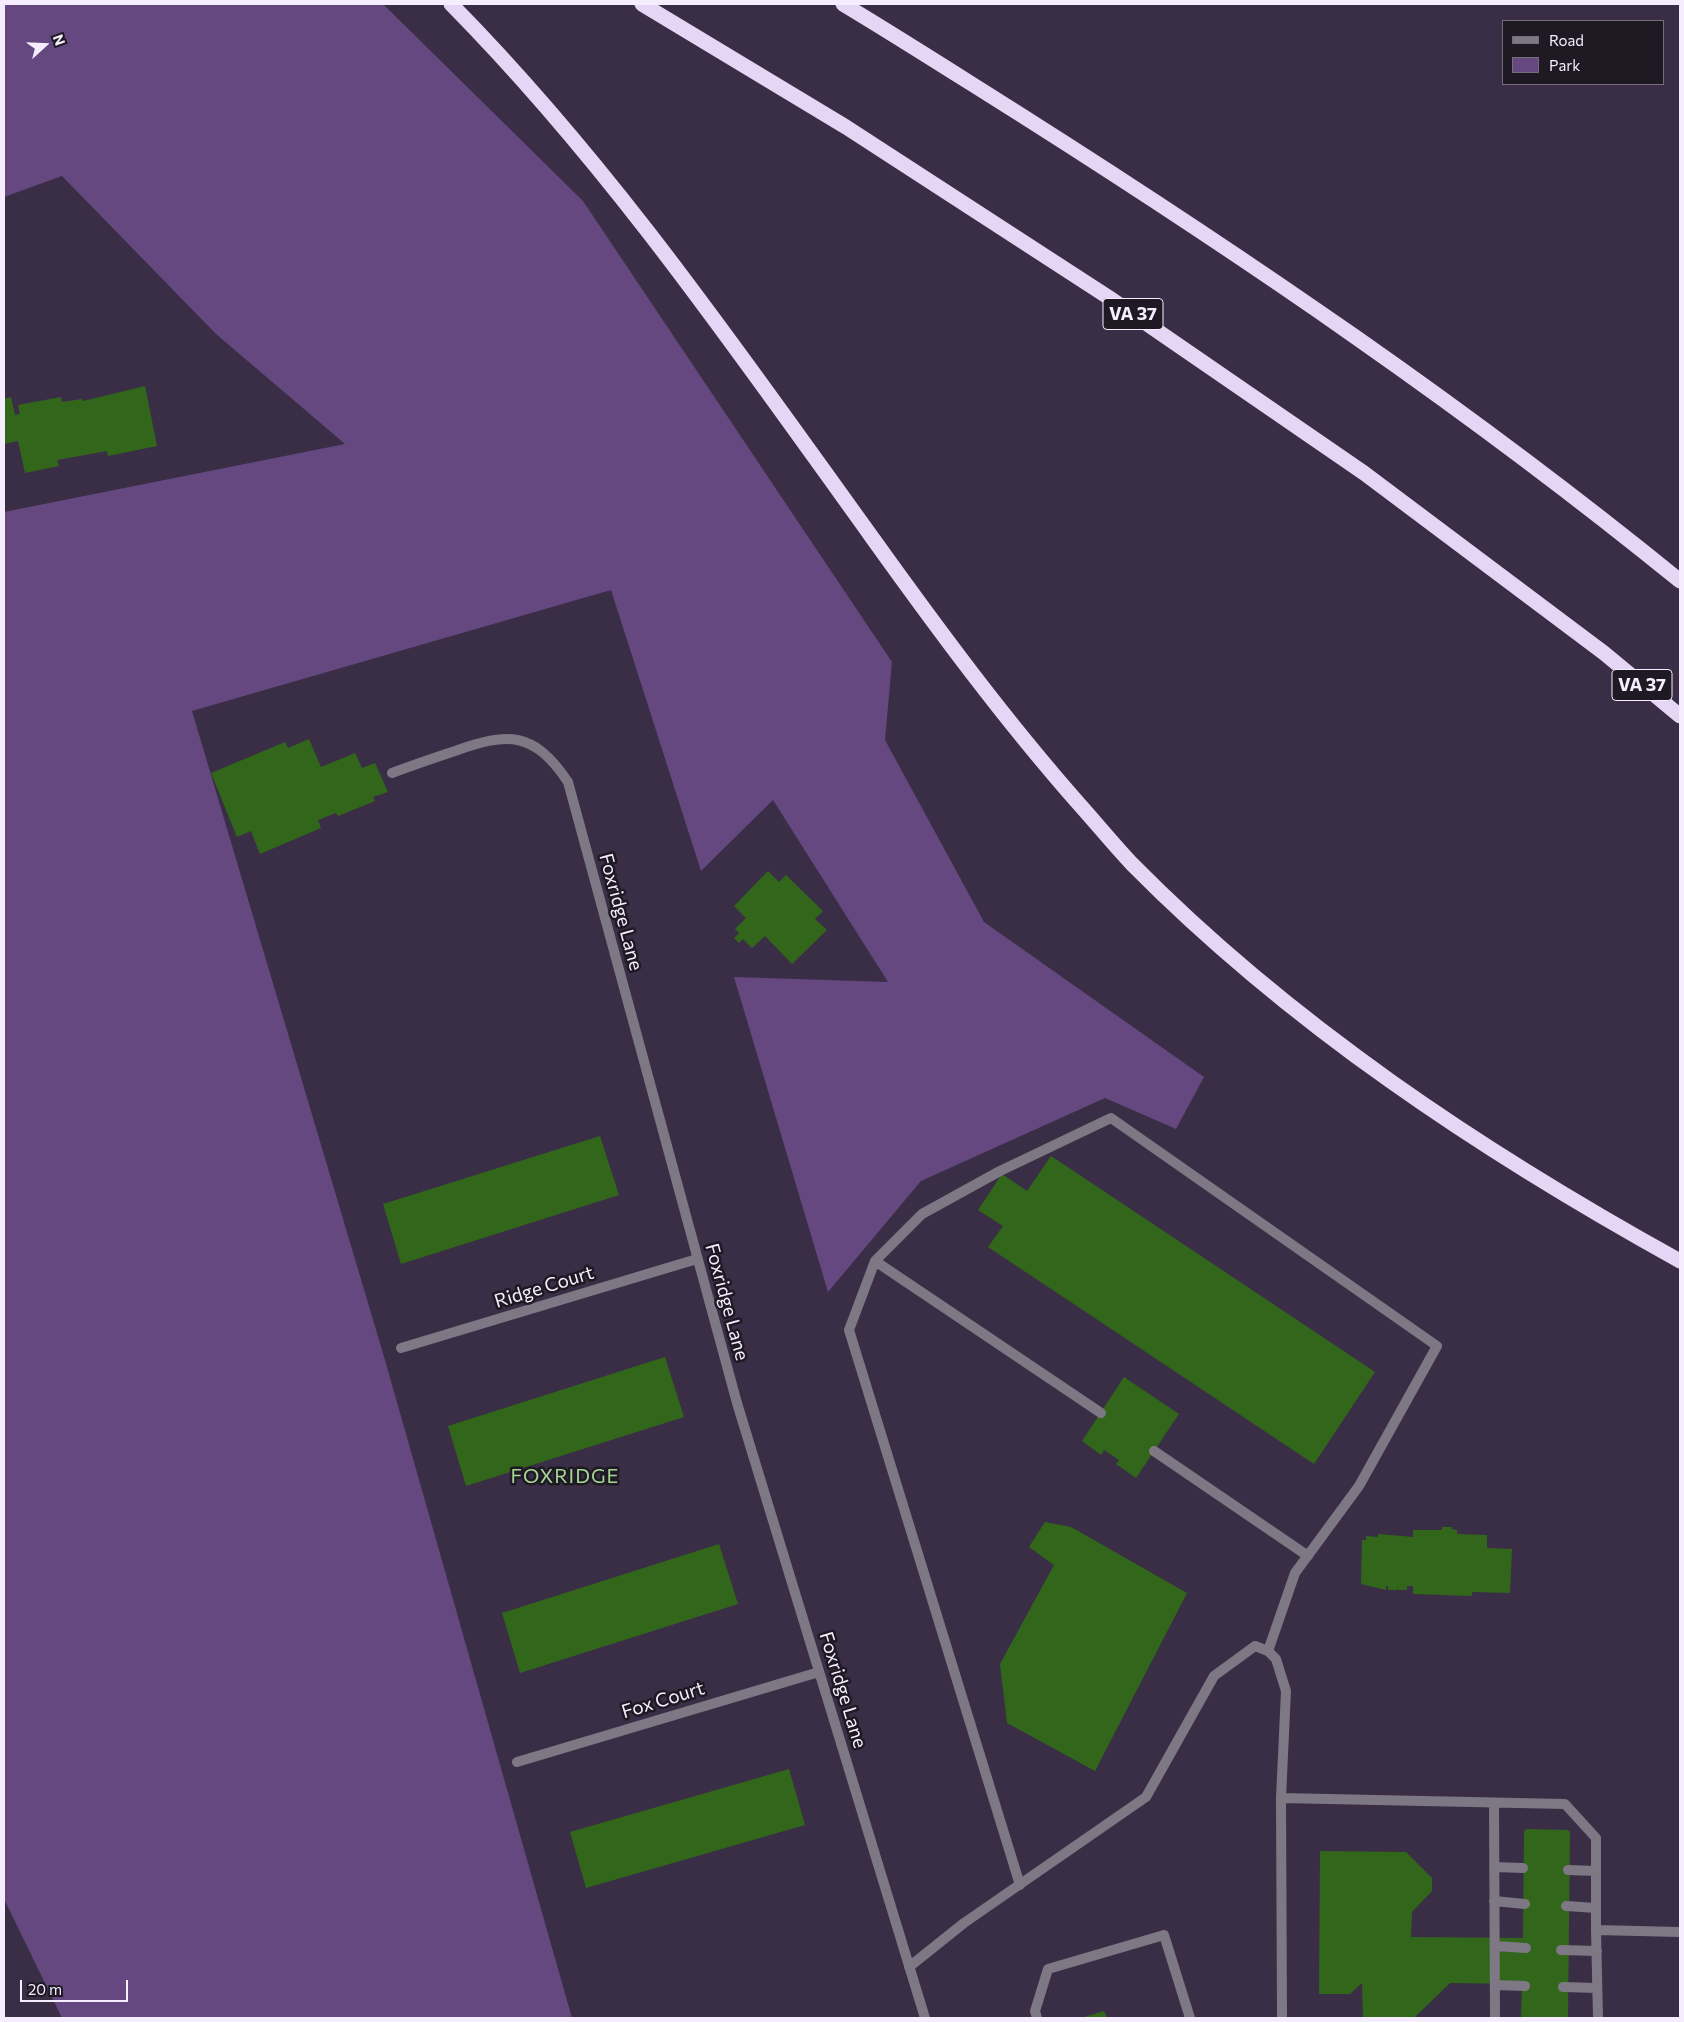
<!DOCTYPE html>
<html>
<head>
<meta charset="utf-8">
<style>
  body { margin:0 }
  #map { position:relative; width:1684px; height:2022px; overflow:hidden; background:#392e45; font-family:Commissioner,sans-serif }
  canvas { display:block }
  .frame { position:absolute; inset:0; border:5px solid #f6eefe; pointer-events:none }
  .legend { position:absolute; left:1502px; top:20px; width:162px; height:65px; box-sizing:border-box; background:#1e1923; border:1px solid #746e7b; margin:0; padding:6px 9px; list-style:none; font-size:15px; color:#f6eefe }
  .legend li { display:flex; align-items:center; gap:10px; height:25px }
  .legend b { width:25px; border:1px solid #746e7b }
  .north { position:absolute; left:20px; top:20px; width:50px; height:50px; -webkit-text-stroke:4px #1e1923; paint-order:stroke; rotate:70deg; font-size:14px; font-weight:700; line-height:20px; text-align:center; color:#f6eefe }
  .north::after { content:''; display:block; margin:auto; width:18px; height:22px; background:#f6eefe; clip-path:polygon(50% 0,100% 100%,50% 72%,0 100%) }
  .scale { position:absolute; left:20px; top:1980px; width:108px; height:22px; box-sizing:border-box; border:2px solid #f6eefe; border-top:0; padding-left:6px; font-size:15px; line-height:18px; white-space:nowrap; color:#f6eefe; -webkit-text-stroke:4px #1e1923; paint-order:stroke }
</style>
</head>
<body>
<div id="map">
<canvas width="1684" height="2022"></canvas>
<div class="frame"></div>
<ul class="legend">
<li><b style="height:6px;background:#7d7884"></b>Road</li>
<li><b style="height:14px;background:#64487f"></b>Park</li>
</ul>
<div class="north">N</div>
<div class="scale">20 m</div>
</div>
<script>
const ctx = document.querySelector('canvas').getContext('2d');
ctx.lineJoin = 'round';
function paint(path, color) { ctx.fillStyle = color; ctx.fill(path, 'evenodd'); }
function strokePath(path, color, width, dash) { ctx.strokeStyle = color; ctx.lineWidth = width; ctx.lineCap = dash ? 'butt' : 'round'; ctx.setLineDash(dash || []); ctx.stroke(path); }
function label(font, color, halo, rows, align = 'center') {
  ctx.font = font + ' Commissioner,sans-serif'; ctx.lineWidth = 5; ctx.setLineDash([]); ctx.textBaseline = 'middle'; ctx.strokeStyle = halo; ctx.fillStyle = color; for (const [text, x, y, turn = 0] of rows) {
    ctx.save(); ctx.translate(x, y); ctx.rotate((+turn || 0) * Math.PI / 180); ctx.textAlign = isNaN(turn) ? turn : align; if (halo) ctx.strokeText(text, 0, 0); ctx.fillText(text, 0, 0); ctx.restore();
  }
}
paint(new Path2D(`
  M4 4H383L583 201 892 662 885 740 984 922 1204 1077 1176 1129 1105 1098 921 1181 828 1292 734 977 888 982 773 800 701 871 611 590 192 711 385 1360 572 2018H62L4 1899V512L345 444 216 334 62 176 4 197Z`), '#64487f');
paint(new Path2D(`
  M145 386 157 446 108 456 107 451 57 460 59 466 25 473 18 441 4 444V399L11 397 15 415 20 414 18 405 61 397 62 402 82 399 83 401Z
  M309 739 321 767 355 753 362 768 375 763 388 792 373 797 375 801 338 816 336 813 318 820 321 828 260 854 251 831 237 837 211 773 285 742 288 748Z
  M768 871 779 882 786 875 823 911 815 919 827 930 792 964 765 936 752 948 743 939 739 943 734 938 739 933 735 929 746 918 734 906Z
  M600 1136 619 1195 401 1264 383 1204Z
  M1051 1156 1375 1372 1314 1464 988 1247 1003 1226 978 1210 1002 1174 1027 1191Z
  M665 1357 684 1417 466 1486 448 1426Z
  M1124 1377 1179 1414 1136 1478 1116 1464 1119 1460 1104 1450 1101 1455 1082 1441Z
  M1045 1522 1071 1527 1187 1593 1095 1771 1007 1723 1000 1664 1054 1565 1029 1547Z
  M1442 1527H1452L1451 1529 1457 1530V1534L1487 1535V1548L1512 1549 1510 1593 1472 1592V1596L1413 1594V1586H1407V1590H1398L1397 1587V1590H1388V1586H1386V1590L1361 1584 1362 1540H1366V1536L1378 1537V1534L1413 1537V1530H1442Z
  M719 1544 738 1604 520 1673 502 1613Z
  M789 1769 805 1825 586 1888 570 1832Z
  M1527 1829 1568 1830 1570 1832 1568 2018H1521L1522 1984 1450 1983 1414 2018H1363L1362 1983 1350 1994H1319L1320 1851 1406 1852 1432 1878V1891L1412 1912 1411 1937 1523 1938 1524 1831Z
  M1104 2011 1107 2018H1081Z`), '#32671b');
strokePath(new Path2D(`
  M875 1261 1101 1413
  M1154 1451 1308 1556
  M1494 1803 1495 2018
  M1494 1867 1523 1868
  M1568 1870 1596 1871
  M1020 1885 849 1330 875 1261 922 1214 1000 1171 1111 1118 1437 1346 1359 1486 1295 1573 1268 1651 1276 1659 1286 1691 1281 1798
  M1494 1901 1525 1904
  M1566 1906 1596 1908
  M1596 1930 1598 2018
  M1495 1946 1526 1948
  M1561 1950 1597 1951
  M909 1967 964 1923 1146 1797 1214 1676 1255 1646 1268 1651
  M1495 1985 1525 1986
  M1563 1987 1597 1988
  M1037 2018 1035 2011 1048 1969 1164 1935 1190 2018
  M1282 2018 1281 1798 1565 1804 1596 1838V1930L1680 1932`), '#7d7884', 10);
strokePath(new Path2D(`
  M392 773C413 765 434 758 455 751 508 732 534 731 568 782L737 1403 925 2018
  M401 1348 697 1259
  M517 1762 819 1672`), '#7d7884', 10);
strokePath(new Path2D(`
  M451 4C610 165 739 353 871 536 937 628 1004 719 1079 804 1097 824 1114 845 1132 864 1291 1025 1483 1152 1680 1261
  M642 4 846 127 1108 297 1364 473 1604 653 1680 716
  M843 4C903 40 962 78 1021 115 1248 259 1471 411 1680 581`), '#e4d6f4', 15);
for (const [x, y, w] of [
  [1133,314,60],
  [1642,685,60]
]) { const box = new Path2D(); box.roundRect(x - w / 2, y - 15.5, w, 31, 4); ctx.fillStyle = '#1e1923'; ctx.fill(box); strokePath(box, '#f6eefe', 1); }
label('bold 18px', '#f6eefe', null, [
  ["VA 37",1133,314],
  ["VA 37",1642,685]
]);
label('19px', '#f6eefe', '#1e1923', [
  ["Foxridge Lane",621,912,75],
  ["Ridge Court",544,1287,-17],
  ["Foxridge Lane",727,1302,75],
  ["Foxridge Lane",843,1690,73],
  ["Fox Court",663,1700,-17]
]);
ctx.letterSpacing = '1px';
label('20px', '#a5d595', '#1e1923', [
  ["FOXRIDGE",565,1476]
]);
ctx.letterSpacing = '0px';
</script>
</body>
</html>
